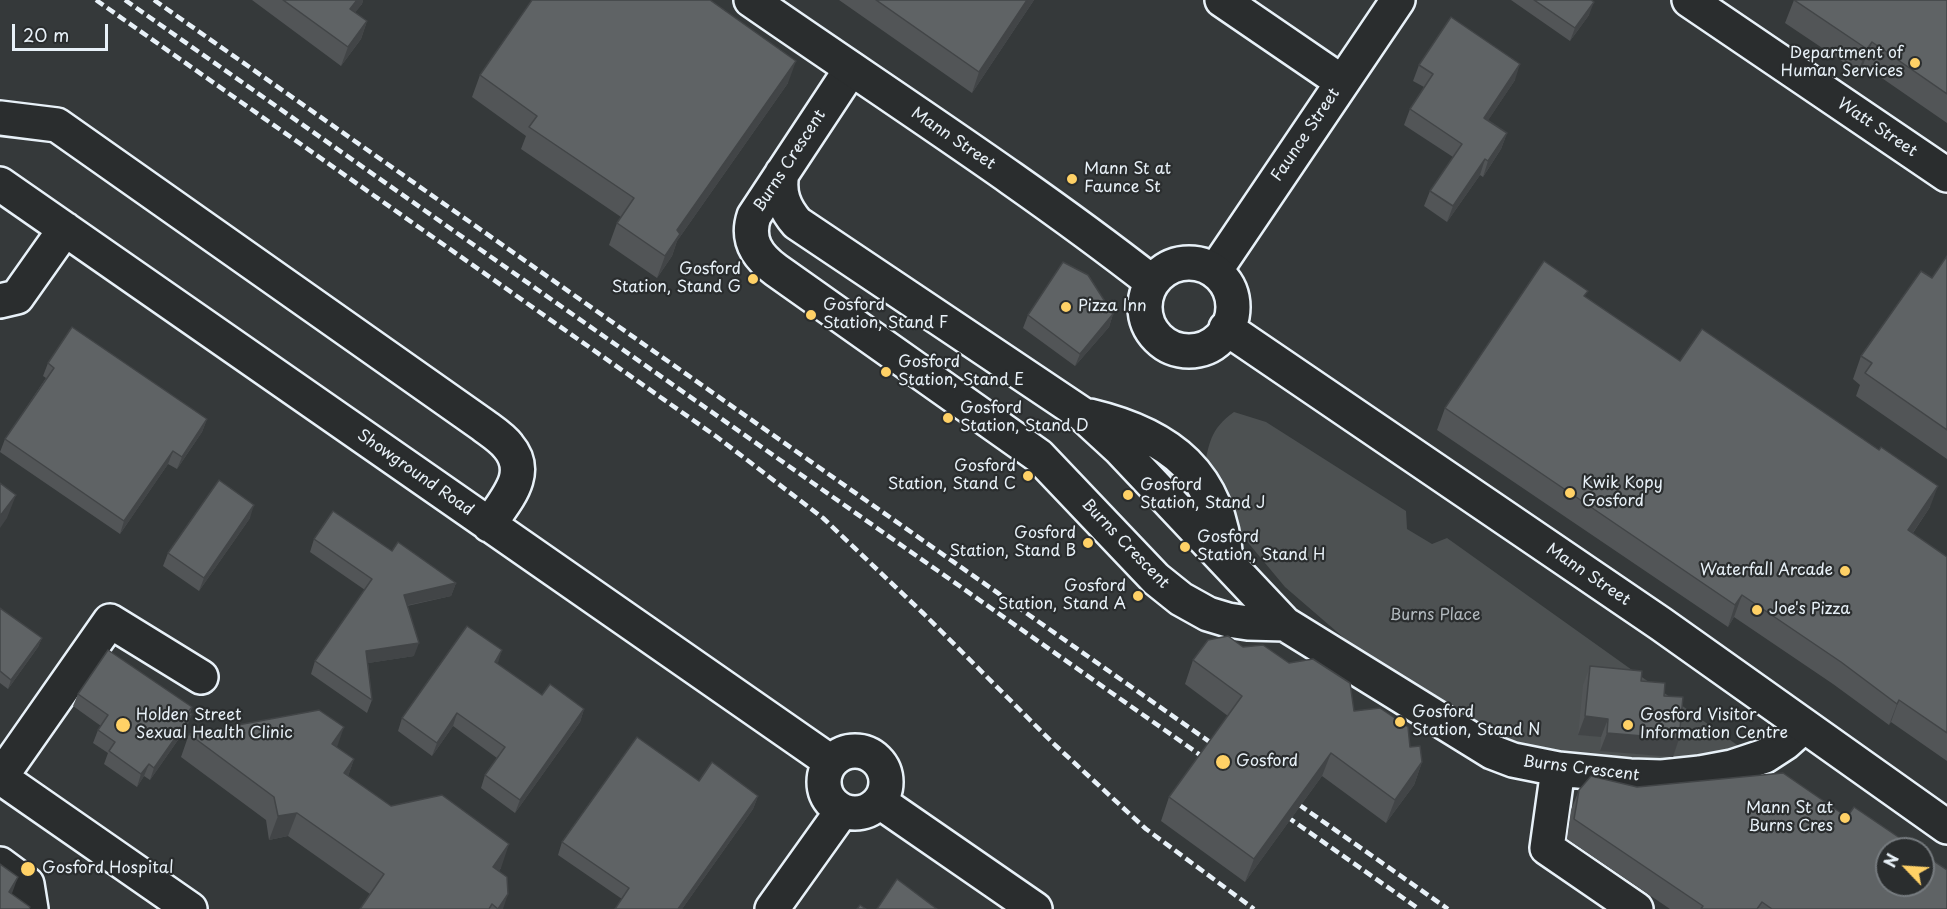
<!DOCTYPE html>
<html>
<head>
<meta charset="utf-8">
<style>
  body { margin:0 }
  #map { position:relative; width:1947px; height:909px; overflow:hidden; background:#35393a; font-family:"Playpen Sans",sans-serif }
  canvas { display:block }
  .north { position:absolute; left:1875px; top:837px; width:60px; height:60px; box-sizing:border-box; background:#2a2d2e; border:2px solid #767b7f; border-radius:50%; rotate:295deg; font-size:16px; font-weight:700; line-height:24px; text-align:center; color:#e8f1f8 }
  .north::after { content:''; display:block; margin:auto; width:21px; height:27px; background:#ffd166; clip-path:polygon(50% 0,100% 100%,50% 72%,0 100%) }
  .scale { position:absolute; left:12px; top:24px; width:96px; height:27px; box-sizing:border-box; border:3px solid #e8f1f8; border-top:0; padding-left:8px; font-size:18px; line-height:21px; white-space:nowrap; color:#e8f1f8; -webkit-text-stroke:4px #2a2d2e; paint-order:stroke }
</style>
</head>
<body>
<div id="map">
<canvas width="1947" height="909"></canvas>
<div class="north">N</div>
<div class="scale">20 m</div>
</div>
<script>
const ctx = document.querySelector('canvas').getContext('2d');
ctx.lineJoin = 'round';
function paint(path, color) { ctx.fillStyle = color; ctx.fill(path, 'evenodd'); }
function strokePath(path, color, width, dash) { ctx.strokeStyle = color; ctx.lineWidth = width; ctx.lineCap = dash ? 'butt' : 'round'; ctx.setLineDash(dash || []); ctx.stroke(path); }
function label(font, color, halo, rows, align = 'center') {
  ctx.font = font + ' "Playpen Sans",sans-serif'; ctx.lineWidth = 4.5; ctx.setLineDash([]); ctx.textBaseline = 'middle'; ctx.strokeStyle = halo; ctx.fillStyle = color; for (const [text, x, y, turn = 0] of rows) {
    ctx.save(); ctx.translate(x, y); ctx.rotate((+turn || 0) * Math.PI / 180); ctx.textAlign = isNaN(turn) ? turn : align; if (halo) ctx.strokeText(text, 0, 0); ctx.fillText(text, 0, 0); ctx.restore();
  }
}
paint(new Path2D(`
  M1234 412 1266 422 1406 511 1407 529 1432 544 1447 538 1740 747 1692 762 1610 764 1497 740 1373 663 1285 587 1230 521 1203 471C1210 443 1209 430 1234 412Z`), '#4d5152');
const minor = new Path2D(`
  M1222 0 1342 82
  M1689 0 1947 175
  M851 69 754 216C746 240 757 256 776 270L1039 456 1156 579 1181 599 1208 614 1228 620 1248 623 1285 624 1492 752 1513 760 1558 769 1630 776 1662 777 1700 773 1732 767 1765 756 1785 743 1804 726
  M0 118 57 125 483 425C491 431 502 438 508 446 532 474 505 500 489 525
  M782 173C778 193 784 208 797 223L1082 414 1119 448 1285 624
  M0 184 831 762
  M1215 271 1398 0
  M0 301 17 297 65 229
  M1090 416C1170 435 1220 474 1226 561
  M824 782a31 31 0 1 1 62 0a31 31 0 1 1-62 0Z
  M1558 769 1547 848 1636 909
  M0 777 190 909
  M0 778 110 621 201 677
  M880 802 1035 909
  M0 864 27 884 31 909
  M772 909 842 811`);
const major = new Path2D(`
  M751 0C885 93 1024 182 1152 282
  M1145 307a44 44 0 1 1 88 0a44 44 0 1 1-88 0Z
  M1226 328 1661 624 1947 827`);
strokePath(minor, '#e8f1f8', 38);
strokePath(major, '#e8f1f8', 38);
strokePath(minor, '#2a2d2e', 33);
strokePath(major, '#2a2d2e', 33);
strokePath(new Path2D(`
  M96 0 717 437 823 518 924 614 1055 745 1146 829 1254 909
  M125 0 1213 764
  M154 0 1224 752
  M1288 797 1448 909
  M1276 809 1419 909`), '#e8f1f8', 4.5, [9, 4.5]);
paint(new Path2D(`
  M252 0H363L362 4 355 12 367 21 361 39 341 66Z
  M839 0H1034L972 93Z
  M1511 0H1591L1589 15 1570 41Z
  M1794 0H1947V123L1863 65 1858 72 1785 23Z
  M1419 65 1515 80 1488 120 1507 133 1501 149 1483 177 1480 175 1447 222 1424 206 1430 191 1453 157 1404 125 1410 109 1424 87 1413 81Z
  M480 75 788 83 677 241 672 256 657 278 609 245 617 223 621 217 521 149 526 136 472 97Z
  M1947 256V459L1856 396 1860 385 1853 379 1861 356 1932 278Z
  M1586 297 1680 361 1930 507 1913 533 1947 557V761L1891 722 1889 725 1833 684 1734 617 1728 627 1437 430 1445 408Z
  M1113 314 1109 327 1075 366 1023 328 1028 315Z
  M48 363 207 419 202 432 177 469 168 464 120 534 0 452 5 439 46 378 43 376Z
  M250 518 199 591 163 566 168 553Z
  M314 539 392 551 456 583 451 596 407 606 414 656 368 663 372 700 367 713 311 674 315 661 365 590 310 552Z
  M0 608 42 638 38 647 8 689 0 683Z
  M1243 647 1354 711 1410 747 1422 762 1414 785 1386 823 1322 776 1245 882 1161 821 1169 797 1228 716 1185 684 1193 660Z
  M498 664 542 695 584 709 580 722 515 813 481 788 485 775 497 758 453 726 432 756 398 731 402 718Z
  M1590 666 1641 681 1664 696 1679 739 1673 757 1600 751 1601 737 1578 735 1583 685Z
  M78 694 192 707 190 713 187 727 150 780 144 776 137 787 104 764 108 753 93 743 98 730 101 726 73 706Z
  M189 734 337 747 354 759 348 776 391 806 501 868 499 871 503 909H360L370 894 288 836 269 840 266 820 181 757Z
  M699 781 758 796 753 809 682 909H615L622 899 558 855 562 842Z
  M1637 787 1847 817 1947 909H1670L1567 839 1571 810 1579 790Z`), '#525557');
paint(new Path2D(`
  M357 0H363L362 4 344 27 350 9Z
  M1027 0H1034L972 93 979 72Z
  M1594 2 1589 15 1570 41 1575 28Z
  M367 21 361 39 341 66 348 47Z
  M1872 42 1863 65 1858 72 1867 49Z
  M796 61 788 83 677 241 672 256 657 278 665 256 677 230Z
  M1520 64 1515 80 1479 134 1484 118Z
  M1507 133 1501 149 1483 177 1488 161Z
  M1485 159 1480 175 1447 222 1453 206Z
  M1113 314 1109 327 1075 366 1080 354Z
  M207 419 202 432 177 469 182 457Z
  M173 451 168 464 120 534 124 521Z
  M1938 486 1930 507 1900 552 1908 530Z
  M16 495 7 518 0 528V516Z
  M254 505 250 518 199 591 204 578Z
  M456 583 451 596 399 607 404 595Z
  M1742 595 1734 617 1728 627 1735 605Z
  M42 638 38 647 8 689 11 680Z
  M419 643 414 656 362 664 366 651Z
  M502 650 498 663 495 662Z
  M1899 700 1891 722 1889 725 1897 704Z
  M584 709 580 722 515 813 520 800Z
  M457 713 453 726 432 756 437 743Z
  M192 714 187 727 150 780 154 768Z
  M1585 716 1608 719 1601 737 1578 735Z
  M344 727 336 750 332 744Z
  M1607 733 1679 739 1673 757 1600 751Z
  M1331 753 1322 776 1245 882 1254 859Z
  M354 759 346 782 344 773Z
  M1422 762 1414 785 1386 823 1395 800Z
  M149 764 144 776 137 787 141 774Z
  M758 796 753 809 682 909H678Z
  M297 813 288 836 269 840 278 816Z
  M509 844 501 868 485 891 493 867Z
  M18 877 7 907 9 892Z
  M508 894 503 909H498Z`), '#424547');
const building = new Path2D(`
  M283 0H357L350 9 367 21 348 47Z
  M532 0H710L796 61 677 230 680 234 665 256 617 223 634 198 529 127 537 116 480 75Z
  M876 0H1027L979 72Z
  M1534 0H1591L1594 2 1575 28Z
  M1794 0H1947V94L1872 42 1867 49Z
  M1451 17 1520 64 1484 118 1507 133 1488 161 1485 159 1453 206 1430 191 1462 144 1410 109 1433 74 1419 65Z
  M1947 256V430L1865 373 1872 363 1861 356 1921 271 1932 278Z
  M1544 261 1588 291 1584 296 1680 361 1702 329 1879 450 1881 447 1938 486 1908 530 1947 557V733L1899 700 1897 704 1841 662 1742 595 1735 605 1445 408Z
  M1063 262 1088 275 1113 314 1080 354 1028 315Z
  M72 327 207 419 182 457 173 451 124 521 5 439 54 368 48 363Z
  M219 480 254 505 204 578 168 553Z
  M0 483 16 495 0 516Z
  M333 511 392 551 398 542 456 583 404 595 419 643 366 651 372 700 315 661 372 579 314 539Z
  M0 608 42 638 11 680 0 671Z
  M467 626 502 650 495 662 542 695 550 684 584 709 520 800 485 775 505 747 457 713 437 743 402 718Z
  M1228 636 1243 647 1263 645 1289 663 1313 659 1350 683 1354 711 1380 708 1408 727 1410 747 1420 746 1422 762 1395 800 1331 753 1254 859 1169 797 1242 696 1193 660 1208 640Z
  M108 650 192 707 188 712 192 714 154 768 149 764 141 774 109 751 115 742 98 730 108 715 78 694Z
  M1590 666 1642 671 1641 681 1665 683 1664 696 1683 697 1679 739 1607 733 1608 719 1585 716Z
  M319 710 344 727 332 744 354 759 344 773 391 806 442 795 509 844 493 867 507 877 508 894 498 909 492 904 489 909H360L384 874 297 813 278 816 274 797 189 734Z
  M637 737 699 781 712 762 758 796 678 909H615L629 888 562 842Z
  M1783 773 1847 817 1854 807 1916 849H1887V885H1923V854L1947 870V909H1772L1762 902 1757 909H1701L1703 906 1574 819 1579 790 1591 776 1637 787Z
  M0 864 18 877 9 892 30 907 29 909H0Z
  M897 879 937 909H877Z
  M860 905 866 909H857Z`);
paint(building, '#5f6365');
strokePath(building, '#424547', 1.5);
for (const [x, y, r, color] of [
  [1915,63,6,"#ffd166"],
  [1072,179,6,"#ffd166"],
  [753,279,6,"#ffd166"],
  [1066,307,6,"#ffd166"],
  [811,315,6,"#ffd166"],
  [886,372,6,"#ffd166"],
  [948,418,6,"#ffd166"],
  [1028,476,6,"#ffd166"],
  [1570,493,6,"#ffd166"],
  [1128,495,6,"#ffd166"],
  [1088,543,6,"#ffd166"],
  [1185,547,6,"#ffd166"],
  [1845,571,6,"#ffd166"],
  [1138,596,6,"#ffd166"],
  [1757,610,6,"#ffd166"],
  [1400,722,6,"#ffd166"],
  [123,725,8,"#ffd166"],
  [1628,725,6,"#ffd166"],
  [1223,762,8,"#ffd166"],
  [1845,818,6,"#ffd166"],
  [28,869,8,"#ffd166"]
]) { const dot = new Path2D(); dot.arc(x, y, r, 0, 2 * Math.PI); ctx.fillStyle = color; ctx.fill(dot); strokePath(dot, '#2a2d2e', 2); }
label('16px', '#e8f1f8', '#2a2d2e', [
  ["Department of",1903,54,"right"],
  ["Human Services",1903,72,"right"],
  ["Mann St at",1084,170],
  ["Faunce St",1084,188],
  ["Gosford",741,270,"right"],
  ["Station, Stand G",741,288,"right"],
  ["Gosford",823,306],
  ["Station, Stand F",823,324],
  ["Pizza Inn",1078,307],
  ["Gosford",898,363],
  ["Station, Stand E",898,381],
  ["Gosford",960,409],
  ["Station, Stand D",960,427],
  ["Gosford",1016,467,"right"],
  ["Station, Stand C",1016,485,"right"],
  ["Kwik Kopy",1582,484],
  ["Gosford",1582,502],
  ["Gosford",1140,486],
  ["Station, Stand J",1140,504],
  ["Gosford",1076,534,"right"],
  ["Station, Stand B",1076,552,"right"],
  ["Gosford",1197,538],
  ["Station, Stand H",1197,556],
  ["Waterfall Arcade",1833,571,"right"],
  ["Gosford",1126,587,"right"],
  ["Station, Stand A",1126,605,"right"],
  ["Joe's Pizza",1769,610],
  ["Gosford",1412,713],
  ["Station, Stand N",1412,731],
  ["Holden Street",136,716],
  ["Sexual Health Clinic",136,734],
  ["Gosford Visitor",1640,716],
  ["Information Centre",1640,734],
  ["Gosford",1236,762],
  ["Mann St at",1833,809,"right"],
  ["Burns Cres",1833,827,"right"],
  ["Gosford Hospital",42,869]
], 'left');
label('16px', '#e8f1f8', '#2a2d2e', [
  ["Watt Street",1877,128,34],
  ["Faunce Street",1306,135,-56],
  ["Mann Street",953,139,34],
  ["Burns Crescent",790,161,-57],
  ["Showground Road",415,473,35],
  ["Burns Crescent",1125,544,46],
  ["Mann Street",1588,575,34],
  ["Burns Crescent",1581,769,7]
]);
label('16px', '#b2b9be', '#2a2d2e', [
  ["Burns Place",1435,616]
]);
</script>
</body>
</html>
